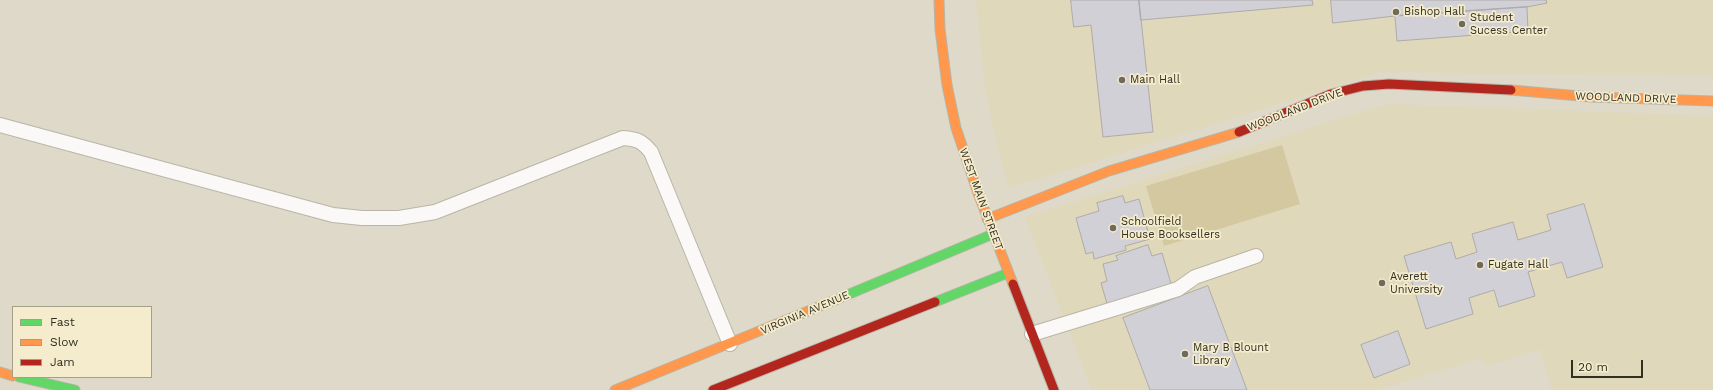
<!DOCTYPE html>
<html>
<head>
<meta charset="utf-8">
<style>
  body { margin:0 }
  #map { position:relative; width:1713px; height:390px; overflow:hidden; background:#ded9c8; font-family:"Work Sans",sans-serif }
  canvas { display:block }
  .legend { position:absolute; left:12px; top:306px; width:140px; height:72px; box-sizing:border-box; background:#f4eccc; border:1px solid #a6a088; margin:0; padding:5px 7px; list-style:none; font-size:12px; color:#312e22 }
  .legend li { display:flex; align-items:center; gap:8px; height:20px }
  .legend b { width:20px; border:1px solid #a6a088 }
  .scale { position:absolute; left:1571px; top:360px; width:72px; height:18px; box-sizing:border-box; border:2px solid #312e22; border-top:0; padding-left:5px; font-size:12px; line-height:14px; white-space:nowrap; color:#312e22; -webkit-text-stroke:3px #f4eccc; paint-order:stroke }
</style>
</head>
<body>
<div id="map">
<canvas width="1713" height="390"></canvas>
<ul class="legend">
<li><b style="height:5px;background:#63d668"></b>Fast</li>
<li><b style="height:5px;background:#ff974d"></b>Slow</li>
<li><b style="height:5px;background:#b3261e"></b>Jam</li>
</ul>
<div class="scale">20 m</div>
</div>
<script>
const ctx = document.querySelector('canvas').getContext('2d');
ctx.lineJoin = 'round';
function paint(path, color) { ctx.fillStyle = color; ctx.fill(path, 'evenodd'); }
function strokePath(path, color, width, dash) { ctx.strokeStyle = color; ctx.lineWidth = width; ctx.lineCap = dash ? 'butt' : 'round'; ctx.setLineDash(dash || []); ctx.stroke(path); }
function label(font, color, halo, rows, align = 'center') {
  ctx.font = font + ' "Work Sans",sans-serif'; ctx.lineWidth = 3.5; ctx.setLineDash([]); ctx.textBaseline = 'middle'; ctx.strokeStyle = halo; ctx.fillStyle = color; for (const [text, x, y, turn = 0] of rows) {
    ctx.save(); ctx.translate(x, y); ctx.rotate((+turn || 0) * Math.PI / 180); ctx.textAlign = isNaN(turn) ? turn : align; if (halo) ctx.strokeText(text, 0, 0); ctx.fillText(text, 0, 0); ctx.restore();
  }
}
paint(new Path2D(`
  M976 0H1713V76L1381 72 1009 188 998 148 985 88Z
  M1387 104 1713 116V390H1552L1540 349 1487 366 1481 358 1377 390H1092L1025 217Z`), '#e0d8ba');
paint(new Path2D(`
  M1282 145 1300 204 1164 246 1146 186Z`), '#d3c8a0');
const building = new Path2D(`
  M1071 0H1139L1153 132 1103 137 1091 25 1074 27Z
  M1139 0H1312L1313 5 1141 20Z
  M1331 0H1546L1547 3 1527 7 1395 16 1333 23Z
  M1527 7 1528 31 1397 41 1395 16Z
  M1123 196 1125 203 1139 199 1150 239 1125 246 1126 250 1094 259 1093 252 1086 254 1076 218 1099 211 1097 203Z
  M1584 204 1603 267 1567 278 1562 262 1528 272 1535 296 1499 307 1494 290 1469 298 1473 314 1426 329 1404 256 1451 242 1456 259 1477 252 1472 234 1513 222 1518 240 1551 230 1547 215Z
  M1148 245 1152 256 1162 253 1172 287 1108 307 1101 283 1107 281 1103 264 1118 260 1116 256Z
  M1208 286 1247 390H1150L1123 318Z
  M1398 331 1410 364 1374 378 1361 345Z`);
paint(building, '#d2d0d7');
strokePath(building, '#aeaba9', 1);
const lane = new Path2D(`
  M0 125 333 215 362 218H399L435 212 623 138C637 139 642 141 651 152L730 344
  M1032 334 1159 295 1178 289 1195 277 1256 256`);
const fast = new Path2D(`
  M835 300 993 234
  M935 302 1008 273
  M19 377 75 390`);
const slow = new Path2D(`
  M939 0 940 29 947 85 956 128 978 193 1013 284
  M1511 90 1591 97 1713 101
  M987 219 1109 171 1239 132
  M0 372 13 376
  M615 390 835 300`);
const jam = new Path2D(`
  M1239 132 1331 94 1363 86 1389 84 1511 90
  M1013 284 1054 390
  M713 390 935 302`);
strokePath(lane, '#b9b5a7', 16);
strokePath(fast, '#b9b5a7', 11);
strokePath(slow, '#b9b5a7', 11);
strokePath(jam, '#b9b5a7', 11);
strokePath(lane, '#faf9f7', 14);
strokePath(fast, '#63d668', 9);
strokePath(slow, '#ff974d', 9);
strokePath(jam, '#b3261e', 9);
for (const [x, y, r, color] of [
  [1396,12,4,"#6e6a5c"],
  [1462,24,4,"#6e6a5c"],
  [1122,80,4,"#6e6a5c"],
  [1113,228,4,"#6e6a5c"],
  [1480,265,4,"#6e6a5c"],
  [1382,283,4,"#6e6a5c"],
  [1185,354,4,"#6e6a5c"]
]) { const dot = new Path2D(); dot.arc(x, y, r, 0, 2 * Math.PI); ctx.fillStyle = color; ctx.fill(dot); strokePath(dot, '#f4eccc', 1.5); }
label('11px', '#312e22', '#f4eccc', [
  ["Bishop Hall",1404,12],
  ["Student",1470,18],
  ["Sucess Center",1470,31],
  ["Main Hall",1130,80],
  ["Schoolfield",1121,222],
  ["House Booksellers",1121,235],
  ["Fugate Hall",1488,265],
  ["Averett",1390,277],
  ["University",1390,290],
  ["Mary B Blount",1193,348],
  ["Library",1193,361]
], 'left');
label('11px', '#312e22', '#f4eccc', [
  ["WOODLAND DRIVE",1626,98,2],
  ["WOODLAND DRIVE",1295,110,-21],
  ["WEST MAIN STREET",981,199,70],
  ["VIRGINIA AVENUE",805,313,-23]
]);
</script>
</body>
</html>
